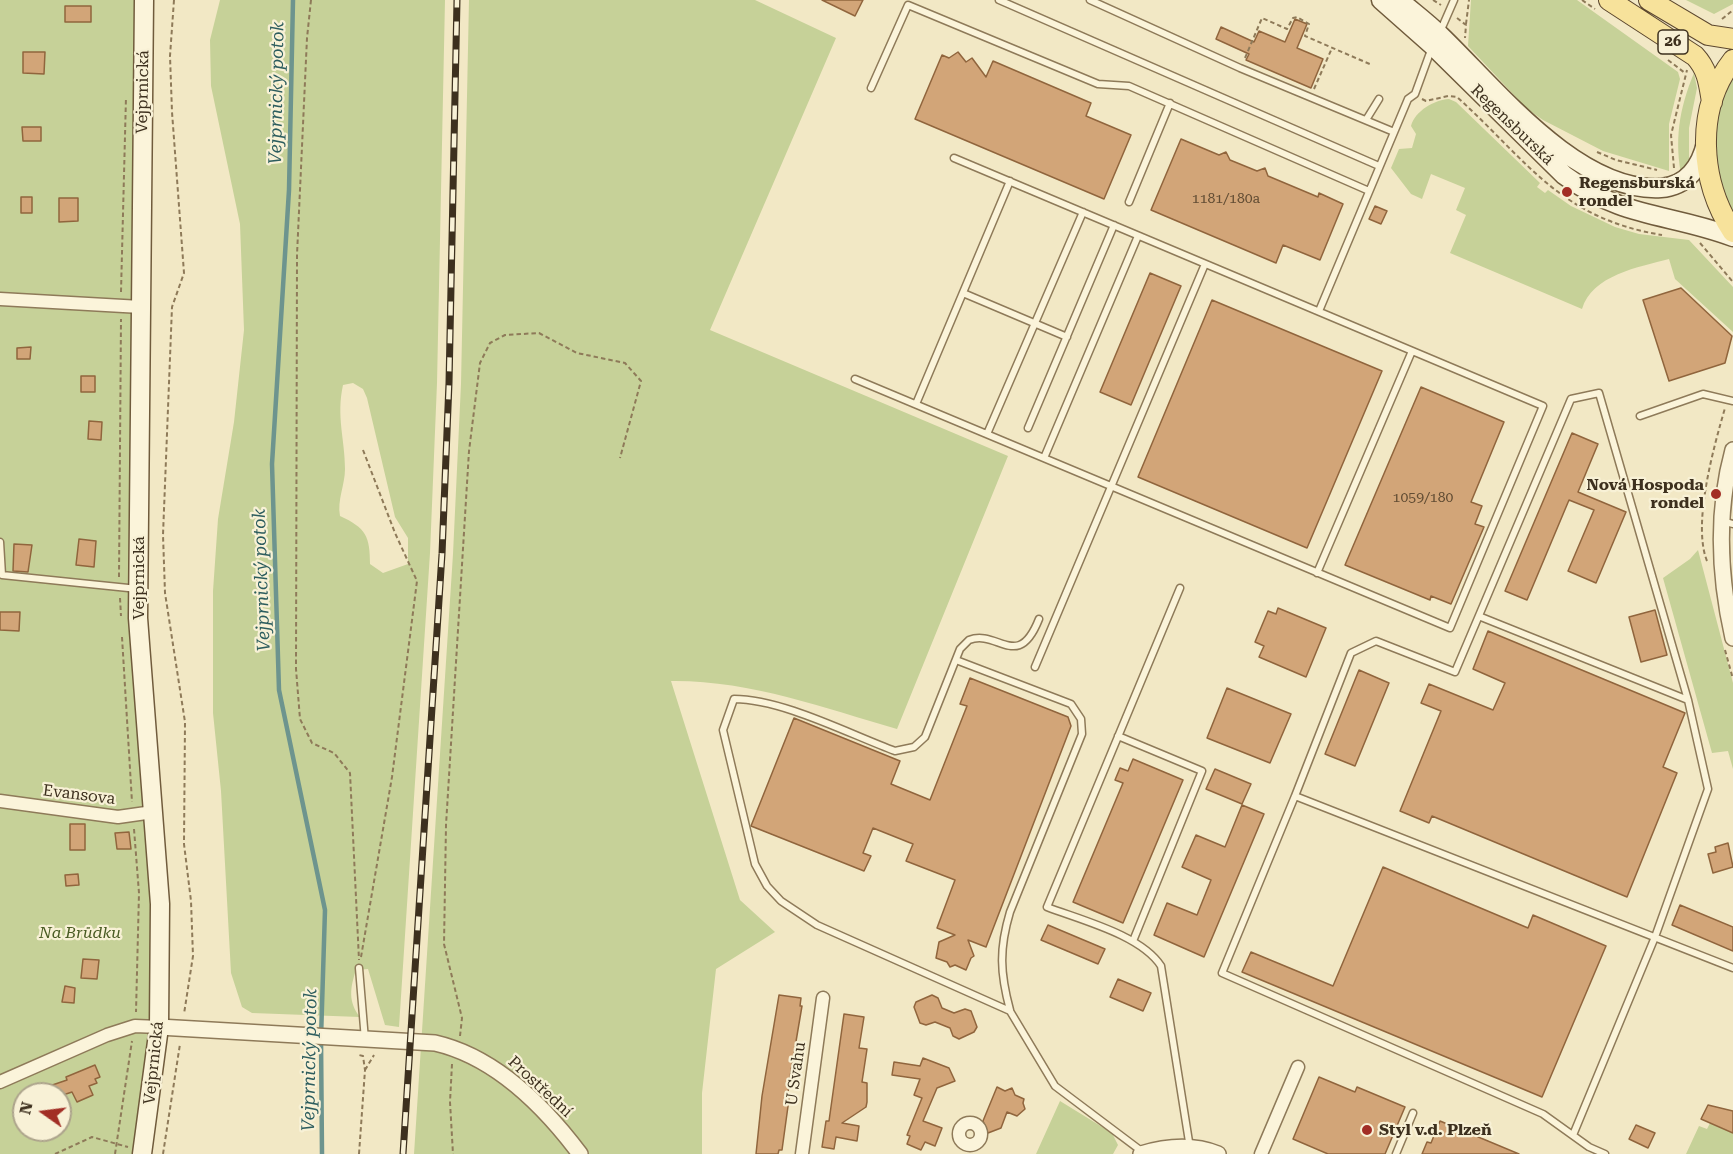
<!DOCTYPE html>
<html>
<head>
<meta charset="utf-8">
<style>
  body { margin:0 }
  #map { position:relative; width:1733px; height:1154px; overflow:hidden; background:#f2e8c5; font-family:"Roboto Serif",serif }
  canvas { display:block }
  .north { position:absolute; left:12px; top:1082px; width:60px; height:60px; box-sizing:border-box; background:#f8f1d6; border:2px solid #ada48c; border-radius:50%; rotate:284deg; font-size:16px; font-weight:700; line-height:24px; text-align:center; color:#3d301e }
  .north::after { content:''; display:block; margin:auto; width:21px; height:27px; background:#a22e25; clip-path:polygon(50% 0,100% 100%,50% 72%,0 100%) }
</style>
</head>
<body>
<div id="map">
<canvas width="1733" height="1154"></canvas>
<div class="north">N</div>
</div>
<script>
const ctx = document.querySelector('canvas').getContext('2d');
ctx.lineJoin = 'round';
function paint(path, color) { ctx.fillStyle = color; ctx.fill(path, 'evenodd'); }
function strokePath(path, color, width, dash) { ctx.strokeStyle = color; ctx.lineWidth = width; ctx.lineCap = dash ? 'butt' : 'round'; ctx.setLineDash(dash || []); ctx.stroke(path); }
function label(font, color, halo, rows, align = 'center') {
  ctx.font = font + ' "Roboto Serif",serif'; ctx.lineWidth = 4.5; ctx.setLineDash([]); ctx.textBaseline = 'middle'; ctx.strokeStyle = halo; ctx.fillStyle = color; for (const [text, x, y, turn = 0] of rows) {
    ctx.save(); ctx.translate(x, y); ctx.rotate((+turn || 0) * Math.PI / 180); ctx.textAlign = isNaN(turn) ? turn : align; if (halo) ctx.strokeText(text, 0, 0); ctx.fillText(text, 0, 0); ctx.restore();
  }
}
paint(new Path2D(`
  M0 0H144L138 618 160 904 142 1154H0ZM24 1094H60V1130H24Z
  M220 0H445L437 383 430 553 399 1027 385 1025 368 969 356 970C350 988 348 1002 360 1017L252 1013 242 1007 231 973 221 791 213 713V591L218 519 234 422 244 330 240 224 211 86 210 40ZM353 383 363 389 367 398 395 517 408 538V564L383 573 370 564C370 536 366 528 340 516 337 500 345 485 345 469 345 439 336 417 343 385Z
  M469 0H755L836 38 710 330 1008 456 897 729C824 708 749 680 671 681L740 900 775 932 716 969 702 1093V1154H414L453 554 461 384Z
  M1471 0H1577L1678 72 1680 79 1669 124V171L1603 151 1543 120 1527 109 1468 46Z
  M1686 0H1733V4L1714 14Z
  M1694 73 1697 88 1689 128V165L1682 179C1674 141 1679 109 1694 73Z
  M1733 78V215C1713 165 1706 127 1733 78Z
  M1449 99 1456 102 1540 183 1537 187 1545 193 1548 190 1571 206 1615 227 1639 234 1689 240 1733 287V332L1675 279 1669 259C1639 267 1592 275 1582 309L1450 253 1466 215 1456 210 1465 188 1431 174 1422 199 1411 194 1391 168 1399 149 1412 148 1416 134 1411 126C1415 111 1434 100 1449 99Z
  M1698 550 1733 683V769L1728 751 1712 753 1663 578 1690 559Z
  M1060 1101 1112 1133 1118 1145 1113 1154H1036Z
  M1710 1123 1733 1133V1154H1686L1699 1126 1707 1129Z`), '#c6d198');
strokePath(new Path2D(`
  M293 0 289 190 272 464 279 690 325 910 321 1038 322 1154`), '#6d948e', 4.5);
const building = new Path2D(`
  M822 0H863L855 16Z
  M65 6H91V22H65Z
  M1295 19 1307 24 1297 48 1323 59 1311 88 1246 60 1249 54 1216 39 1221 27 1254 42 1259 31 1285 42Z
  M23 52H45L44 74 23 73Z
  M958 52 966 62 972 58 986 77 993 61 1091 103 1086 116 1131 135 1104 199 915 119 942 55 949 58Z
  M22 127H41V141H23Z
  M1181 139 1219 155 1226 152 1230 160 1257 171 1265 168 1268 176 1318 197 1319 193 1343 204 1320 260 1283 245 1276 263 1151 210Z
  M21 197H32V213H21Z
  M59 198H78V221L59 222Z
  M1375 206 1387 211 1381 224 1369 219Z
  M1150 273 1181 286 1131 405 1100 392Z
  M1681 288 1732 336 1725 363 1669 381 1643 300Z
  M1212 300 1382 371 1307 548 1138 477Z
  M31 347 30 359H17V348Z
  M81 376H95V392H81Z
  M1421 387 1504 422 1471 502 1482 506 1475 524 1484 527 1451 604 1431 596 1430 600 1345 565Z
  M89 421 102 422 101 440 88 439Z
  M1572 433 1598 444 1578 492 1626 512 1596 583 1568 571 1594 510 1569 500 1527 600 1505 591Z
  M79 539 96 541 94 567 76 565Z
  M14 544 32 545 28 572 13 571Z
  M1278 608 1326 628 1306 677 1259 657 1264 646 1255 642 1268 611 1276 614Z
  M1655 610 1667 655 1641 662 1629 617Z
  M0 612H20L19 631 0 630Z
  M1488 631 1685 713 1663 767 1677 773 1627 897 1432 816 1429 823 1400 811 1441 711 1421 703 1429 684 1493 710 1505 683 1473 669Z
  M1359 670 1389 683 1355 766 1325 754Z
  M970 678 1068 717 1071 726 986 947 968 940 974 956 971 958 966 970 955 965 950 967 947 962 936 958 939 942 955 935 937 928 955 880 906 861 913 844 873 828 863 853 871 856 864 871 751 826 794 718 900 761 891 784 930 800 967 706 960 704Z
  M1227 688 1291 714 1270 763 1207 738Z
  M1133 759 1183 780 1123 923 1073 902 1123 783 1115 780 1120 768 1128 771Z
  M1215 769 1251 784 1242 804 1206 789Z
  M1242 805 1264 814 1204 957 1154 935 1167 903 1197 915 1211 880 1182 867 1196 835 1225 847Z
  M70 824H85V850H70Z
  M129 832 131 849H117L115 833Z
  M1728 843 1733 867 1713 873 1708 854 1716 852 1715 847Z
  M1383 867 1528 928 1533 915 1606 946 1542 1097 1242 972 1251 952 1333 986Z
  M78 874 79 885 66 886 65 875Z
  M1680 905 1733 927V951L1672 925Z
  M1048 925 1105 949 1098 964 1041 940Z
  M83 959 99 960 97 979 81 978Z
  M1118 979 1151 993 1143 1011 1110 997Z
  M65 986 75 988 74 1003 62 1002Z
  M779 995 801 998 800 1006H802L791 1071 787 1099H789L782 1150H779L778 1154H756L762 1096Z
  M932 995 938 998 942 1008 954 1013 965 1009 971 1011 977 1027 974 1032 959 1039 953 1036 950 1028 935 1022 926 1025 920 1023 914 1007 916 1002Z
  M844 1014 864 1017 859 1048 867 1049 862 1082 867 1083V1102L866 1107 842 1123 859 1126 857 1141 836 1137 834 1149 822 1147 826 1121H829Z
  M923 1058 949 1068 955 1081 937 1088 923 1121 942 1128 935 1146 925 1142 921 1150 907 1144 910 1136 907 1135 922 1098 914 1095 920 1079 892 1075 894 1062 920 1066Z
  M95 1065 100 1077 95 1079 97 1083 89 1086 93 1095 77 1102 72 1092 60 1096V1094H33L32 1092 67 1080 66 1077Z
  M1319 1077 1355 1092 1357 1087 1405 1107 1385 1154H1328L1293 1139Z
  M997 1087 1005 1091 1012 1088 1015 1095 1024 1099 1023 1103 1025 1109 1017 1116 1007 1112 1001 1128 988 1133 983 1121Z
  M1708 1105 1733 1111V1133L1701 1119Z
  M1440 1121 1519 1154H1422L1427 1142 1431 1143Z
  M1636 1125 1655 1133 1648 1148 1629 1139Z`);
paint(building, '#d2a578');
strokePath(building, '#90653d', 1.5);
const service = new Path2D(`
  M999 0 1379 166
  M1090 0 1240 68 1394 132
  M1440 32 1454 0
  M871 88 908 5 1098 84 1129 86 1369 191
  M1366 120 1379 99
  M1129 202 1170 103
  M963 293 1067 337
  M1319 311 1408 99 1415 94 1431 50
  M855 379 1450 628 1543 406 954 158
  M916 404 1010 181
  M1640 416 1703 394 1733 401
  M1028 428 1114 225
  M987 434 1083 212
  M1044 458 1138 236
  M1722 521 1733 524
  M0 542 2 575 138 589
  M1317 573 1412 351
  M1180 588 1047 907C1081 920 1141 935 1161 966L1190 1148
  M1481 617 1688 700
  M1039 619C1018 672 998 629 969 640L960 649 925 737 914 747 895 751C849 734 782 699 734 699L723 730 755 864 767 886 781 901 817 925 1010 1011 1055 1086 1144 1153
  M956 660 1071 704 1081 719 1082 734 1010 912C999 949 1000 973 1010 1010
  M1035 667 1205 264
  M1118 736 1202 771 1133 941
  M1295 796 1222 973 1543 1114 1589 1147 1605 1154
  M359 968 365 1040
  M1573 1135 1655 937 1708 789 1688 700 1599 393 1571 399 1455 672 1376 641 1351 653 1295 796 1733 968
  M1396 1154 1413 1113`);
const minor = new Path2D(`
  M0 299 141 307
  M0 801 118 817 153 812
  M0 1082 107 1035 135 1026 159 1027
  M959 1134a11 11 0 1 1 22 0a11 11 0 1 1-22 0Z
  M802 1154 823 998
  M1261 1154 1298 1067`);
const tertiary = new Path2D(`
  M1733 450C1716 512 1719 576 1733 638
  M159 1027 435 1043C496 1057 544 1106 580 1154
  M1141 1154C1167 1146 1193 1144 1218 1154`);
const secondary = new Path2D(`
  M1381 0 1433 46 1564 175C1623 219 1669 213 1733 237
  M1399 0C1413 12 1428 23 1441 36 1496 89 1578 193 1661 188 1687 186 1701 166 1706 143
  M142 1154 159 1027 160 904 138 618 144 0`);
const primary = new Path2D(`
  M1609 0 1695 56C1708 70 1709 84 1712 102
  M1649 0 1708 35 1733 39
  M1733 60C1694 110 1700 182 1733 232`);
strokePath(service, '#8e7a59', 9);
strokePath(minor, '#8e7a59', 15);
strokePath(tertiary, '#8e7a59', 18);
strokePath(secondary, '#705b3c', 21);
strokePath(primary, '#5c472e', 22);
strokePath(new Path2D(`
  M174 0 170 56 172 112 184 273 172 307 163 535 165 593 185 722 184 844 191 901 193 956 184 1014
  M311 0 307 38 297 255 296 669 300 719 312 743 334 753 350 773 359 960
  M1433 0 1441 5
  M1582 0 1595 9
  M1457 18 1466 25 1465 38
  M1722 19 1733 10
  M1466 24 1469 0
  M1245 58 1262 18 1287 29 1293 18 1297 17 1309 24 1305 36 1372 65
  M1668 60 1685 73
  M1314 89 1332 48
  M1422 99 1426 101 1448 96 1457 97C1528 161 1559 218 1662 235
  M1597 152 1616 160 1657 170
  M1674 168 1671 135 1687 70
  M1700 243 1733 282
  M121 292 126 97
  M1707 561C1692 524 1714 446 1725 408
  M119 577 121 319
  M120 598 121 616
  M122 637 132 802
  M1725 650 1733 679
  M134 829 139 893 136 1012
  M361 957 392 777 417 581 395 533 363 450
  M460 1036 462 1018 444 944 446 825 469 451 480 363 490 343 505 335 539 333 577 353 625 363 641 381 620 458
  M452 1064 450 1102 453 1154
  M365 1070 374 1055
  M55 1154 92 1137 128 1147
  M115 1154 132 1041
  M163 1154 180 1044
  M359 1154 365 1070 363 1056 359 1055`), '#8e7a59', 2, [4.5, 3]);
strokePath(service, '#fbf4da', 6);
strokePath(minor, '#fbf4da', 12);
strokePath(tertiary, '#fbf4da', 15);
strokePath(secondary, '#fbf4da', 18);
strokePath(primary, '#f7e29b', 20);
const rail = new Path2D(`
  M403 1154 442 554 449 383 457 0`);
strokePath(rail, '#3d301e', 7);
strokePath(rail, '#f8f1d6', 4.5, [14]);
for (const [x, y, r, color] of [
  [1567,192,6,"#a22e25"],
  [1716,494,6,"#a22e25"],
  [1367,1130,6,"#a22e25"]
]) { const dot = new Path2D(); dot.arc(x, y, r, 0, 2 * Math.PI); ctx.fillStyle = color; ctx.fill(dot); strokePath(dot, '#f8f1d6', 2); }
label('14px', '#624d34', null, [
  ["1181/180a",1226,199],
  ["1059/180",1423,498]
]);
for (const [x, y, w] of [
  [1673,42,30]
]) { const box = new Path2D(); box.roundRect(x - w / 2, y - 12, w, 24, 4.5); ctx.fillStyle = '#f8f1d6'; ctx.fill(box); strokePath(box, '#3d301e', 1.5); }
label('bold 15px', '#3d301e', null, [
  ["26",1673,42]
]);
label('16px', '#3d301e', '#f8f1d6', [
  ["Vejprnická",143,92,-89],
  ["Regensburská",1512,125,44],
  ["Vejprnická",139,578,-90],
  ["Evansova",79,795,7],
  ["Vejprnická",154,1063,-84],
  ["U Svahu",796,1074,-82],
  ["Prostřední",540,1087,43]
]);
label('bold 16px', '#3d301e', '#f8f1d6', [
  ["Regensburská",1579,183],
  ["rondel",1579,201],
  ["Nová Hospoda",1704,485,"right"],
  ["rondel",1704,503,"right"],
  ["Styl v.d. Plzeň",1379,1130]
], 'left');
label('italic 16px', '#495b23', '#f8f1d6', [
  ["Na Brůdku",80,933]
]);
label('italic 18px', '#2d5d5e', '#f8f1d6', [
  ["Vejprnický potok",277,93,-89],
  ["Vejprnický potok",262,580,-92],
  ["Vejprnický potok",310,1060,-89]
]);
</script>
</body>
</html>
